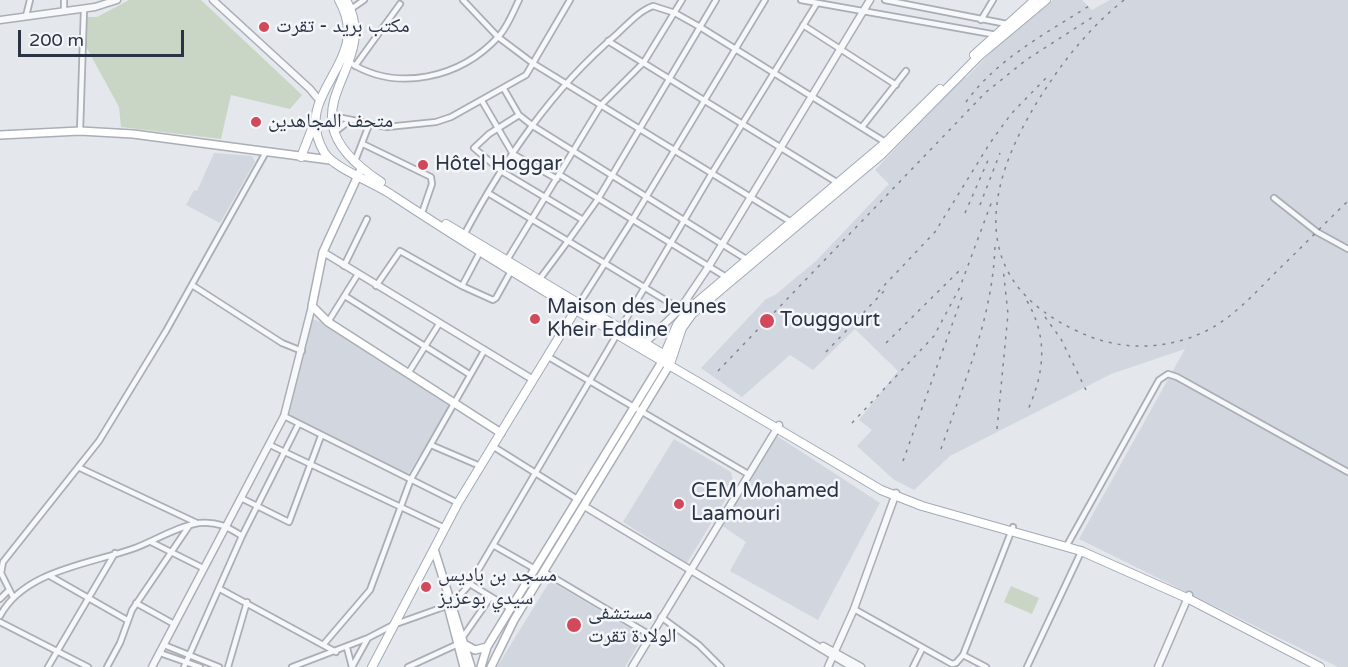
<!DOCTYPE html>
<html>
<head>
<meta charset="utf-8">
<style>
  body { margin:0 }
  #map { position:relative; width:1348px; height:667px; overflow:hidden; background:#e4e7ec; font-family:"Varela Round",sans-serif }
  canvas { display:block }
  .scale { position:absolute; left:18px; top:30px; width:166px; height:27px; box-sizing:border-box; border:3px solid #2b3445; border-top:0; padding-left:8px; font-size:18px; line-height:21px; white-space:nowrap; color:#2b3445; -webkit-text-stroke:4px #f4f6f9; paint-order:stroke }
</style>
</head>
<body>
<div id="map">
<canvas width="1348" height="667"></canvas>
<div class="scale">200 m</div>
</div>
<script>
const ctx = document.querySelector('canvas').getContext('2d');
ctx.lineJoin = 'round';
function paint(path, color) { ctx.fillStyle = color; ctx.fill(path, 'evenodd'); }
function strokePath(path, color, width, dash) { ctx.strokeStyle = color; ctx.lineWidth = width; ctx.lineCap = dash ? 'butt' : 'round'; ctx.setLineDash(dash || []); ctx.stroke(path); }
function label(font, color, halo, rows, align = 'center') {
  ctx.font = font + ' "Varela Round","Noto Naskh Arabic",sans-serif'; ctx.lineWidth = 5; ctx.setLineDash([]); ctx.textBaseline = 'middle'; ctx.strokeStyle = halo; ctx.fillStyle = color; for (const [text, x, y, turn = 0] of rows) {
    ctx.save(); ctx.translate(x, y); ctx.rotate((+turn || 0) * Math.PI / 180); ctx.textAlign = isNaN(turn) ? turn : align; if (halo) ctx.strokeText(text, 0, 0); ctx.fillText(text, 0, 0); ctx.restore();
  }
}
paint(new Path2D(`
  M1053 0H1082L1092 10 1110 0H1348V667H1338L1079 539 1185 349 1111 374 950 456 914 490 893 479 857 446 872 430 859 420 898 371 855 329 813 370 790 355 742 397 701 368 766 299 775 295 816 261 889 184 875 170 962 78 967 77 1001 42Z
  M214 153 252 156 255 162 220 223 186 205 194 190 197 191Z
  M310 318 321 322 450 406 407 476 302 426 286 413Z
  M777 436 880 503 818 620 730 571 746 542 721 525Z
  M674 439 731 472 734 485 687 563 623 522Z
  M550 581 643 636 625 667H497Z`), '#d2d6de');
paint(new Path2D(`
  M129 0H201L302 95 290 109 231 95 221 139 121 127 119 107 84 43 83 17H97Z
  M1011 586 1039 598 1032 614 1004 602Z`), '#c9d6c5');
const minor = new Path2D(`
  M463 0 498 37 534 64 791 222
  M801 0 997 35
  M885 0 1007 24
  M351 9 364 0
  M64 11V0
  M26 16 30 0
  M981 20 993 0
  M803 25 896 85
  M608 41 838 183
  M349 62C397 93 461 78 499 36 508 26 513 12 519 0
  M355 66 400 4
  M504 89 519 115 533 126 746 259
  M482 101 513 154 557 179
  M519 115 489 134 474 148 501 171 583 220
  M332 116 387 127 436 122 451 117 526 75 570 0
  M862 127 906 71
  M80 131 84 9
  M335 132 349 121
  M363 144 431 177 432 184 423 210
  M355 161 369 125
  M560 175 726 277
  M488 193 568 241 539 280
  M1274 198 1317 232 1348 249
  M464 235C504 160 552 89 617 34 628 24 639 11 653 6L675 13 700 27 885 142
  M507 260 601 105 644 62 682 0
  M344 266 367 219
  M192 285 282 343 302 351
  M376 286 400 251 462 286 480 252
  M462 286 493 300 496 298 511 271
  M345 296 469 374
  M579 304 633 219 765 0
  M680 309 568 241 598 199 716 0
  M328 322 358 274
  M547 356 748 474
  M409 372 439 324
  M284 416 458 503
  M270 445 445 528
  M431 445 480 466
  M494 447 577 499
  M80 468 197 523
  M241 498 289 522 321 436
  M242 536 298 425
  M151 542 203 568
  M493 545 535 569
  M1066 547 1159 380 1168 374 1177 377 1348 472
  M544 572 650 635
  M50 576 127 620
  M470 584 511 609
  M220 589 336 652
  M13 597 1 573 3 562 99 441 166 331 266 152
  M0 599 9 590
  M136 603 174 624
  M854 609 952 664 956 663 963 655 1013 527
  M0 616C24 570 91 564 135 548 156 540 178 526 199 523 217 521 228 527 242 536L184 667
  M661 617 699 645 721 667
  M0 622 88 667
  M164 645 219 667
  M323 645 370 590 411 479 484 351
  M347 648 352 667
  M160 653 200 667
  M963 655 986 667
  M48 667 115 553
  M107 667 120 643 132 610 189 526
  M228 667 247 602
  M292 667 368 638
  M352 667 368 638 393 625 452 604 470 584 712 173 817 3
  M408 667 458 644 490 598
  M913 667 922 649
  M1027 667 1082 550`);
const tertiary = new Path2D(`
  M213 0 310 89 319 100
  M0 20 95 7 117 0
  M323 252 532 379
  M644 344 680 309 709 266 870 0
  M584 506 852 667
  M823 646 861 667
  M152 667 284 416 312 306
  M632 667 779 425
  M828 667 854 609 896 493
  M1158 667 1189 595`);
const secondary = new Path2D(`
  M0 135 80 131 133 134 330 160
  M361 169 323 252 312 306 328 322 501 433
  M434 549 471 667
  M448 606 464 667
  M464 644 475 650 487 647
  M481 667 487 647 663 360
  M491 667 514 620 670 364`);
const primary = new Path2D(`
  M339 0C375 64 289 91 324 152 333 168 375 183 392 195 551 300 718 392 881 490L922 506 1081 551 1187 598 1320 667
  M346 0C386 71 271 110 381 182
  M974 55 1035 0
  M301 157 313 126
  M446 224 668 357
  M663 358 677 325 690 308 885 143 940 89
  M670 364 682 328 692 314 881 155 979 56 1046 0
  M372 667 458 503 578 306`);
strokePath(minor, '#a9aeb7', 8);
strokePath(tertiary, '#a9aeb7', 9);
strokePath(secondary, '#a9aeb7', 10);
strokePath(primary, '#a3abb8', 10);
strokePath(minor, '#f7f8fa', 4.5);
strokePath(tertiary, '#f7f8fa', 6);
strokePath(secondary, '#fff', 7);
strokePath(primary, '#fff', 8);
strokePath(new Path2D(`
  M1124 0C1088 29 1063 61 1039 99 984 187 967 280 1077 331 1118 351 1163 351 1204 332 1233 318 1254 294 1277 271 1301 248 1324 224 1348 201
  M966 102C997 59 1045 34 1089 6
  M980 205 1000 153
  M965 213 989 158
  M878 292 935 232 990 143 1011 114 1046 78
  M1027 301C1049 339 1044 374 1027 412
  M1045 317 1061 339 1086 390
  M886 343 963 267
  M826 352 886 289
  M718 371 985 93 1026 60 1096 15
  M852 423 934 336 960 287 992 201
  M997 429 1008 314 1003 268
  M941 449C964 382 993 317 995 245
  M903 461 962 297`), '#7d8696', 1.5, [3, 6]);
for (const [x, y, r, color] of [
  [264,27,6,"#d1495b"],
  [256,122,6,"#d1495b"],
  [423,165,6,"#d1495b"],
  [535,319,6,"#d1495b"],
  [767,321,8,"#d1495b"],
  [679,504,6,"#d1495b"],
  [426,587,6,"#d1495b"],
  [574,625,8,"#d1495b"]
]) { const dot = new Path2D(); dot.arc(x, y, r, 0, 2 * Math.PI); ctx.fillStyle = color; ctx.fill(dot); strokePath(dot, '#f4f6f9', 2); }
label('20px', '#2b3445', '#f4f6f9', [
  ["مكتب بريد - تقرت",276,27],
  ["متحف المجاهدين",268,122],
  ["Hôtel Hoggar",435,165],
  ["Maison des Jeunes",547,308],
  ["Kheir Eddine",547,331],
  ["Touggourt",780,321],
  ["CEM Mohamed",691,492],
  ["Laamouri",691,515],
  ["مسجد بن باديس",438,576],
  ["سيدي بوعزيز",438,599],
  ["مستشفى",588,614],
  ["الولادة تقرت",588,637]
], 'left');
</script>
</body>
</html>
